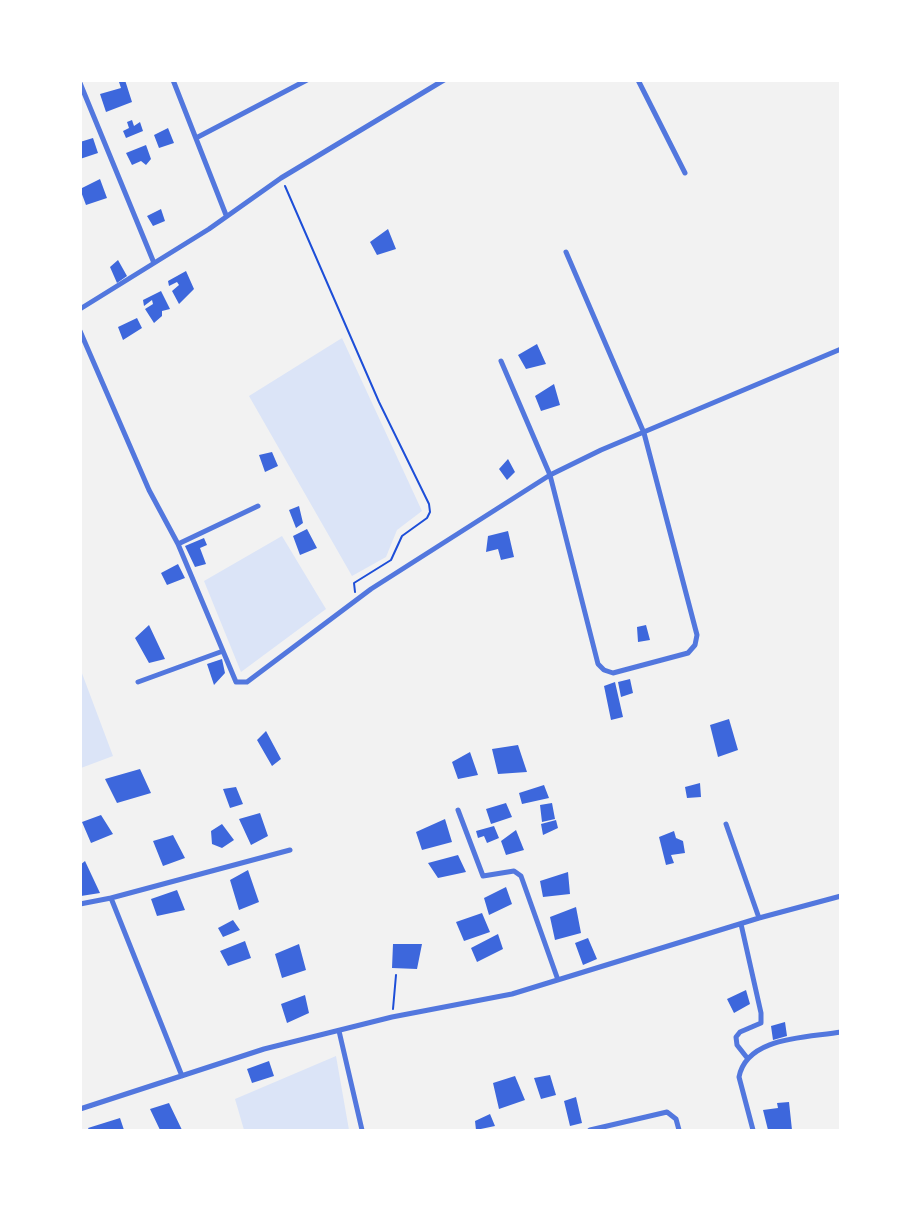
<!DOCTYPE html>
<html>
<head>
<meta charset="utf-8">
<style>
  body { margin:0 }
  #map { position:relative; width:921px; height:1211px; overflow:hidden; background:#f2f2f2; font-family:"Varela Round",sans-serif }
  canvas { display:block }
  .frame { position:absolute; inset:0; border:82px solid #fff; pointer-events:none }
</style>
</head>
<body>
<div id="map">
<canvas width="921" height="1211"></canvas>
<div class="frame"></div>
</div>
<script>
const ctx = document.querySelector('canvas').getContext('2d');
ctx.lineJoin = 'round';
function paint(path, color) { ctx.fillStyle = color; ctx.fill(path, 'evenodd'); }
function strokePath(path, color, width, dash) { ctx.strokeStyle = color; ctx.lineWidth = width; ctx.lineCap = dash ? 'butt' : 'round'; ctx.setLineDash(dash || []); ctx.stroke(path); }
paint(new Path2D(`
  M342 338 422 511 397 530 386 557 352 576 249 396Z
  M282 536 326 609 241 672 204 581Z
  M80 668 113 756 81 768H80Z
  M336 1056 349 1130H244L235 1099Z`), '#dbe4f7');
paint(new Path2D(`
  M125 80 132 102 106 112 100 94 121 88 119 82Z
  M132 120 134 126 140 122 143 131 126 138 123 131 129 128 127 122Z
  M168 128 174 143 159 148 154 135Z
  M93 138 98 153 80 159V142Z
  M146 145 151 159 146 165 141 161 132 165 126 153Z
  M100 179 107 198 86 205 80 189Z
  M161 209 165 221 153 226 147 216Z
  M388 229 396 249 377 255 370 242Z
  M118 260 127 276 117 283 110 267Z
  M186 271 194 289 179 304 172 291 179 285 177 282 169 286 168 281Z
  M161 291 170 309 162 311V316L154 323 145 309 153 304 152 300 144 306 143 300Z
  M137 318 142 328 123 340 118 327Z
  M537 344 546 364 526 369 518 355Z
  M554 384 560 405 541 411 535 396Z
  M272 452 278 466 265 472 259 455Z
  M508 459 515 472 507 480 499 469Z
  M299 506 303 523 296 528 289 510Z
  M307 529 317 548 300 555 293 536Z
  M508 531 514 557 501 560 498 549 486 552 488 536Z
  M204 538 207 545 200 548 206 564 195 567 185 546Z
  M178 564 185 578 167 585 161 573Z
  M149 625 165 659 149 663 135 638Z
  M646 625 650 640 638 642 637 627Z
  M222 659 225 673 214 685 207 664Z
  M630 679 633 693 621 697 618 682Z
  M615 682 623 717 611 720 604 686Z
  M729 719 738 750 718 757 710 725Z
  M266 731 281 759 272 766 257 740Z
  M518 745 527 772 498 774 492 749Z
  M470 752 478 775 458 779 452 762Z
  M140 769 151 793 117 803 105 779Z
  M700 783 701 797 687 798 685 787Z
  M544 785 549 798 522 804 519 793Z
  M236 787 243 804 230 808 223 789Z
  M506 803 512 817 491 824 486 809Z
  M552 803 555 819 542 822 540 805Z
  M260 813 268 836 251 845 239 819Z
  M101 815 113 834 91 843 82 822Z
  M445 819 452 842 422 850 416 832Z
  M556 820 558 828 543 835 541 824Z
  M222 824 234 840 222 848 212 844 211 831Z
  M494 826 499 838 487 843 484 836 478 838 476 831Z
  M516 830 524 850 506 855 501 841Z
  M674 831 676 838 683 841 685 853 671 855 674 863 666 865 659 837Z
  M173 835 185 858 163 866 153 841Z
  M458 855 466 872 438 878 428 863Z
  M85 861 100 893 81 896 80 865Z
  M248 870 259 902 239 910 230 880Z
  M568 872 570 894 543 897 540 881Z
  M506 887 512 904 489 915 484 898Z
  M177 890 185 910 157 916 151 899Z
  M576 907 581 933 555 940 550 917Z
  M482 913 490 932 464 941 456 922Z
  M233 920 240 930 223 937 218 928Z
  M498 934 503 949 477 962 471 948Z
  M588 938 597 959 583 965 575 943Z
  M245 941 251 958 228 966 220 951Z
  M299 944 306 970 282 978 275 954Z
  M393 944H422L417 969 392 968Z
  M746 990 750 1004 734 1013 727 999Z
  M305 995 309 1013 287 1023 281 1004Z
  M785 1022 787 1036 773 1040 771 1026Z
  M269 1061 274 1076 252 1083 247 1069Z
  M550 1075 556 1095 541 1099 534 1078Z
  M515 1076 525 1100 499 1109 493 1083Z
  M576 1097 582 1123 570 1126 564 1101Z
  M789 1102 792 1130H768L763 1110 778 1108 777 1103Z
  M169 1103 182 1130H160L150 1109Z
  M490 1114 495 1126 476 1130 475 1121Z
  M120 1118 124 1130H89L88 1128Z`), '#3d67dc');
strokePath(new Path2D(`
  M285 186 379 402 429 504 430 512 427 518 402 536 391 560 354 583 355 592
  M393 1009 396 975`), '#1d4ed8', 2);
strokePath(new Path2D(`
  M173 80 226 215
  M638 80 685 173
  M80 83 154 263
  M196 138 307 80
  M80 309 209 229 281 178 444 80
  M80 331 149 490 178 544
  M501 361 550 475 598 664 604 670 613 673 688 653 695 645 697 635 644 433 566 252
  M258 506 178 544 236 682H247L371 589 550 475 601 450 841 349
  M138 682 223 651
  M458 810 483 876 514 871 521 876 558 980
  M726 824 759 918
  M111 898 290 850
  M80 904 111 898 182 1076
  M741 924 761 1013V1023L740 1032 736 1037 737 1045 748 1059
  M339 1031 362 1130
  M80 1109 264 1049 392 1017 512 994 759 918 841 896
  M590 1130 667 1112 676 1119 679 1130
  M753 1130 739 1077C747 1036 808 1038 841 1032`), '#5277de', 5);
</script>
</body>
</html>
